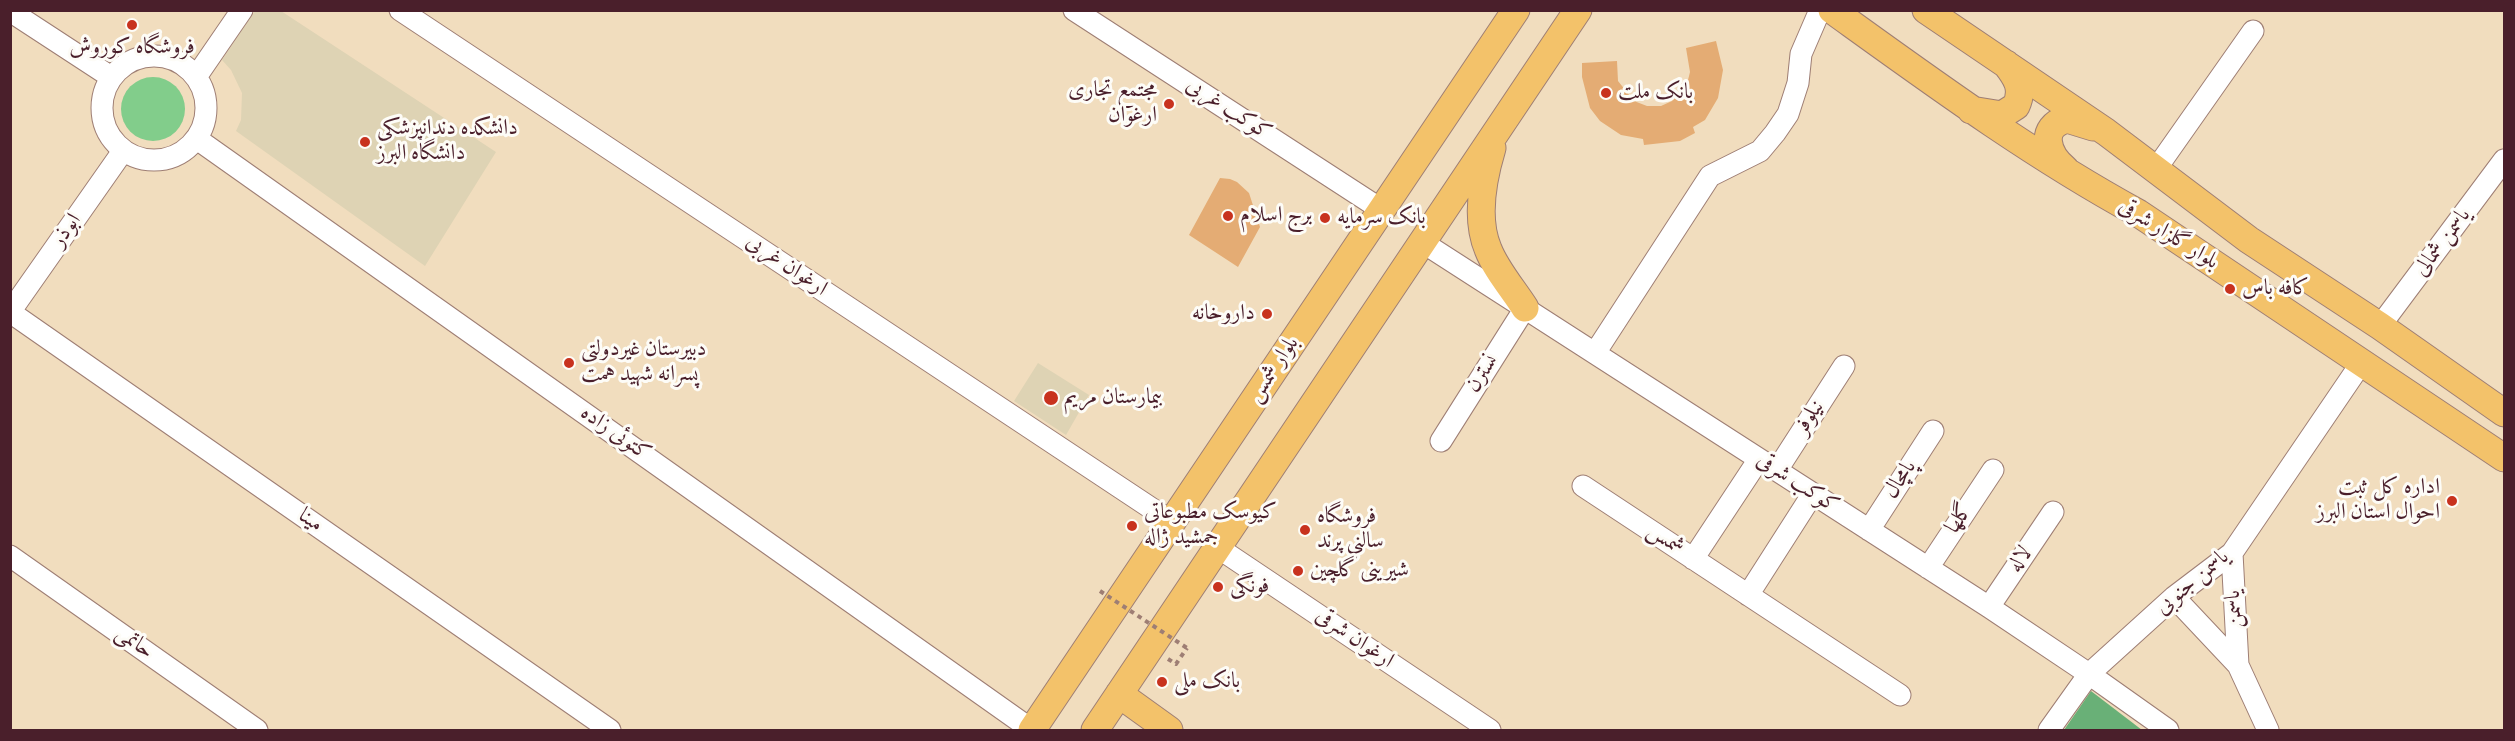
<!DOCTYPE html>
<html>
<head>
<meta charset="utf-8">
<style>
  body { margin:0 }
  #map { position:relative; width:2515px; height:741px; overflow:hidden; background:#f1ddbe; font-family:"IM FELL Double Pica",serif }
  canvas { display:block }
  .frame { position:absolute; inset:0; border:12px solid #4a1f2b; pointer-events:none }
</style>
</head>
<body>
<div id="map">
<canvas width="2515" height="741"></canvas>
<div class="frame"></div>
</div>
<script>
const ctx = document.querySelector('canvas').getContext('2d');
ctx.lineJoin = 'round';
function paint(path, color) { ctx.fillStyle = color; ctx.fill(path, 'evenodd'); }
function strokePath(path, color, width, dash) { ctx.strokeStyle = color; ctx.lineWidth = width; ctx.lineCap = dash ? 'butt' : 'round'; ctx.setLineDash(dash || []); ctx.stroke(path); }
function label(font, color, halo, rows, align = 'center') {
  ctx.font = font + ' "IM FELL Double Pica",Amiri,serif'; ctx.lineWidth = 6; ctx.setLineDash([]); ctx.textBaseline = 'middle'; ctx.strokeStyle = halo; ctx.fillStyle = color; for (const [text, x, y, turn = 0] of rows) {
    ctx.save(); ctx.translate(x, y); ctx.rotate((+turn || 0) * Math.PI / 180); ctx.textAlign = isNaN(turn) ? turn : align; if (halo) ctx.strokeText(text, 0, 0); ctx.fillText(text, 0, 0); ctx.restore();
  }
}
paint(new Path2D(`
  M255 11H281L496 152 425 266 236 131 241 120 242 93 231 70 222 60Z
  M1038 363 1089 395 1066 435 1014 401Z`), '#ded3b4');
paint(new Path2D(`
  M121 109a32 32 0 1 1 64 0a32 32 0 1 1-64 0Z`), '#82cd8b');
paint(new Path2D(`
  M2091 691 2142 730H2064Z`), '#69b077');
paint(new Path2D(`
  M1716 41 1723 70 1718 98 1705 120 1693 127 1695 133 1680 141 1644 145 1643 139 1621 135 1600 121 1590 108 1582 77V63L1617 61 1618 81 1634 101 1647 106H1661L1672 101 1687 84 1690 72 1686 48Z
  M1220 178 1230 179 1237 182 1249 193 1260 227 1238 267 1189 235Z`), '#e4ac74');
const minor = new Path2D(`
  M400 10 1172 522
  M1074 10 1382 210
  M10 11 111 77
  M102 108a52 52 0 1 1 104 0a52 52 0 1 1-104 0Z
  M196 77 242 10
  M197 139 1032 730
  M2156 169 2253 31
  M1422 242 1989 607 2089 674 2168 730
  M10 312 610 730
  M10 312 123 151
  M2380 326 2504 160
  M1595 353 1710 176 1760 151 1775 133 1788 114 1798 83 1801 54 1820 10
  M1441 441 1525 308
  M1777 470 1844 366
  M1583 486 1900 695
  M1869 530 1933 431
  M1217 547 1490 730
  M2232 553 2238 665 2268 730
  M10 556 257 730
  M1693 559 1759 459
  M1928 568 1993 470
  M1748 595 1812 495
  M2174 597 2238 665
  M1989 607 2053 512
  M2049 730 2089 674 2174 597 2232 553 2362 362`);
const major = new Path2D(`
  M1832 10C1932 82 2030 154 2138 213L2504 458
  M1926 10 2106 132 2249 240 2380 326 2504 413
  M1971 110 2002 115 2016 106C2024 89 2017 78 2006 64
  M1492 148C1483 178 1475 218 1488 249 1496 270 1513 289 1525 308
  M2065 169C2047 154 2038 127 2067 119L2093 127
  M1119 694 1169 730
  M1032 730 1516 10
  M1095 730 1578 10`);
strokePath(minor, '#9e7e74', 23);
strokePath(major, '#9e7e74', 29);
strokePath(new Path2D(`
  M1168 659 1176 664 1187 648`), '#9e7e74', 4, [4.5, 4.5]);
strokePath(minor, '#fff', 21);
strokePath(major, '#f3c26a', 27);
strokePath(new Path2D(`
  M1100 591 1187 648`), '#9e7e74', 4, [4.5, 4.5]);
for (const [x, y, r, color] of [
  [132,25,6,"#c8321e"],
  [1606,93,6,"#c8321e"],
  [1169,104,6,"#c8321e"],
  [365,142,6,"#c8321e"],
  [1228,216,6,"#c8321e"],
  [1325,218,6,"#c8321e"],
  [2230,289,6,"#c8321e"],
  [1267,314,6,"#c8321e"],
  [569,363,6,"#c8321e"],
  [1051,398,8,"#c8321e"],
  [2452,501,6,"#c8321e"],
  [1132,526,6,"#c8321e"],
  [1305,530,6,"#c8321e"],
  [1298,571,6,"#c8321e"],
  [1218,587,6,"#c8321e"],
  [1162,682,6,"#c8321e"]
]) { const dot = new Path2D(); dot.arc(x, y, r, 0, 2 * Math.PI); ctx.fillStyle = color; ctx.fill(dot); strokePath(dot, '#fdfcf7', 2); }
label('22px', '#4a1f2b', '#fdfcf7', [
  ["فروشگاه کوروش",132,48,"center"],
  ["مجتمع تجاری",1157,91,"right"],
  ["ارغوان",1157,116,"right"],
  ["بانک ملت",1618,93],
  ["دانشکده دندانپزشکی",377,129],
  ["دانشگاه البرز",377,154],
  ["برج اسلام",1240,216],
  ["بانک سرمایه",1337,218],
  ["کافه باس",2242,289],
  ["داروخانه",1255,314,"right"],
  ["دبیرستان غیردولتی",581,350],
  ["پسرانه شهید همت",581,375],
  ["بیمارستان مریم",1064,398],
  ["اداره کل ثبت",2440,488,"right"],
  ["احوال استان البرز",2440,513,"right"],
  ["کیوسک مطبوعاتی",1144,513],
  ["جمشید ژاله",1144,538],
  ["فروشگاه",1317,517],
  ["سالني پرند",1317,542],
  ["شیرینی گلچین",1310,571],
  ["فونگی",1230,587],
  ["بانک ملی",1174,682]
], 'left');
label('22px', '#4a1f2b', '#fdfcf7', [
  ["کوکب غربی",1228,110,33],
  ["ابوذر",67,231,-55],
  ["بلوار گلزار شرقی",2168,235,32],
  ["یاسمن شمالی",2443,243,-53],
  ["ارغوان غربی",786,266,34],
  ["بلوار شمس",1274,370,-56],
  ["نسترن",1483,374,-57],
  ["نیلوفر",1810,418,-57],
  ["کتوئی زاده",615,434,35],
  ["پامچال",1901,480,-57],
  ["کوکب شرقی",1797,484,33],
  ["گلها",1960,519,-57],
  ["مینا",310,521,35],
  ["شمس",1665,540,33],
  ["لاله",2021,560,-56],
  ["یاسمن جنوبی",2193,583,-40],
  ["یاسمن",2235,609,-93],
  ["ارغوان شرقی",1354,639,34],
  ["حاتمی",134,643,35]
]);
</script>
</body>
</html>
